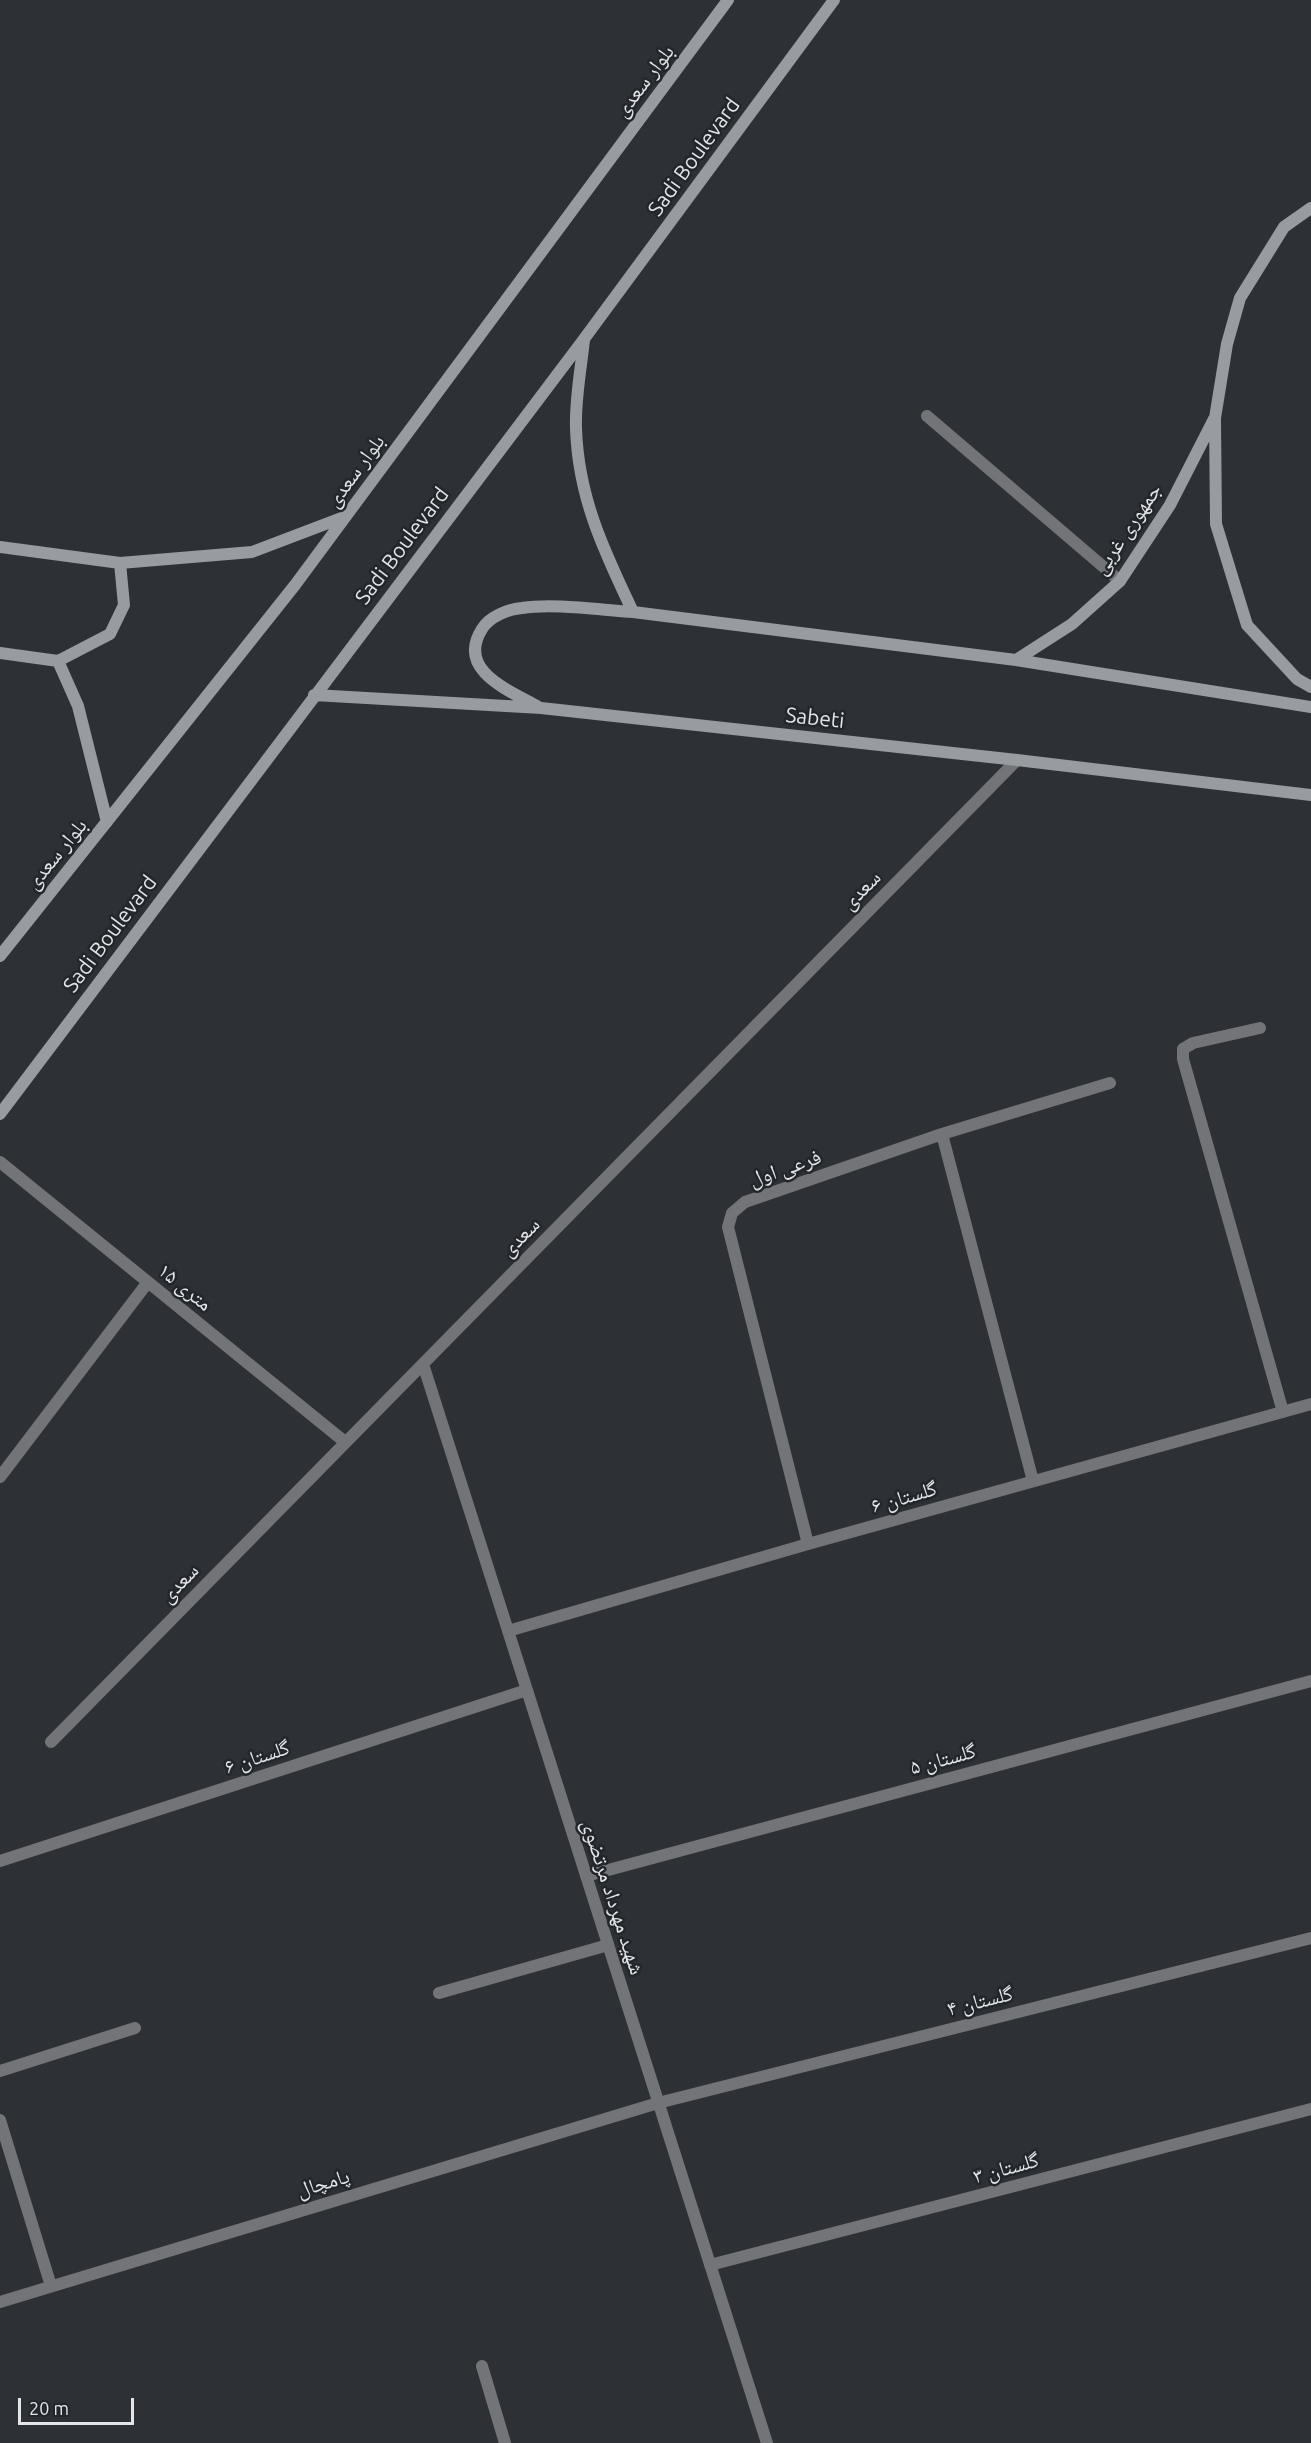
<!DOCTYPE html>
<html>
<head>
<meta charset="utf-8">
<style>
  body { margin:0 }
  #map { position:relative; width:1311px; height:2443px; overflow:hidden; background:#2d3035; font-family:Ubuntu,sans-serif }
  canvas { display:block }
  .scale { position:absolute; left:18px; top:2398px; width:116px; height:27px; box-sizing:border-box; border:3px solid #e3e5e8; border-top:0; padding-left:8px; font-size:18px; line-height:21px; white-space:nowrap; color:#e3e5e8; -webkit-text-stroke:4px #23262b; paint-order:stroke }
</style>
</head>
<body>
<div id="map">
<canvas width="1311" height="2443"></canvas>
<div class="scale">20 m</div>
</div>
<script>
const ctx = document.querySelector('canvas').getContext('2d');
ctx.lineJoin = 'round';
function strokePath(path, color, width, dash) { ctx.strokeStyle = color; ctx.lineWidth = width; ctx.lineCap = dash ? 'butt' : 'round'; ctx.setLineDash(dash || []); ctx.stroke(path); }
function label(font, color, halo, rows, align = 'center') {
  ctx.font = font + ' Ubuntu,"Noto Naskh Arabic",sans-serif'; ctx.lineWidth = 5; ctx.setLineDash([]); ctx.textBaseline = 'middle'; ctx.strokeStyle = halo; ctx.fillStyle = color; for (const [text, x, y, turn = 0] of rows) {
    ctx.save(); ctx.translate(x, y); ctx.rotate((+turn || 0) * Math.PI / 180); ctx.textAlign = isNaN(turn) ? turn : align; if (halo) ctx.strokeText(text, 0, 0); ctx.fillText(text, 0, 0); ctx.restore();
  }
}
strokePath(new Path2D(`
  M927 416 1120 581
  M1260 1028 1193 1043 1183 1049V1059L1283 1412
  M942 1134 1033 1481
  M0 1162 345 1442
  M423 1364 767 2443
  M0 1477 148 1282
  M808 1544 728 1227 732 1213 745 1202 942 1134 1110 1083
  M508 1631 808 1544 1311 1404
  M51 1742 1017 760
  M0 1861 527 1690
  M586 1876 1311 1681
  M439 1993 608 1945
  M0 2071 135 2028
  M0 2120 51 2286
  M710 2265 1311 2109
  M0 2302 658 2103 1311 1938
  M482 2366 505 2443`), '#737477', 12);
strokePath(new Path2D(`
  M1311 208 1284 227 1240 298 1227 344 1215 418 1216 524 1247 625 1297 679 1311 687
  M584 340C581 369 575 399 576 428 578 497 604 551 633 612L1016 660 1311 707
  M0 547 120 563 252 552 344 517
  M0 653 58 661 78 706 107 822
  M1016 660 1072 624 1120 581 1170 505 1214 419
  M58 661 110 634 124 605 120 563
  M314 695 541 708 1017 760 1311 795
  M537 706C508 690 456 670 482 629 489 617 508 609 522 608 553 603 600 610 633 612
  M0 956 295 585 728 0
  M0 1114 584 339 834 0`), '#989b9f', 12);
label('21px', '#e3e5e8', '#23262b', [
  ["بلوار سعدی",644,81,-53],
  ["Sadi Boulevard",694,157,-54],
  ["بلوار سعدی",355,471,-54],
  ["جمهوری غربی",1127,529,-56],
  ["Sadi Boulevard",402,546,-53],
  ["Sabeti",815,718,6],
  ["بلوار سعدی",56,854,-51],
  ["سعدی",861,890,-45],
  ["Sadi Boulevard",110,934,-53],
  ["فرعی اول",785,1168,-19],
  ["سعدی",520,1237,-45],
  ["۱۵ متری",185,1287,39],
  ["گلستان ۶",904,1497,-16],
  ["سعدی",179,1583,-46],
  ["گلستان ۶",257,1757,-18],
  ["گلستان ۵",943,1759,-15],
  ["شهید مهرداد مرتضوی",613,1897,72],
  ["گلستان ۴",980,2001,-14],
  ["گلستان ۳",1006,2168,-15],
  ["پامچال",323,2183,-17]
]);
</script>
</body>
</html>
